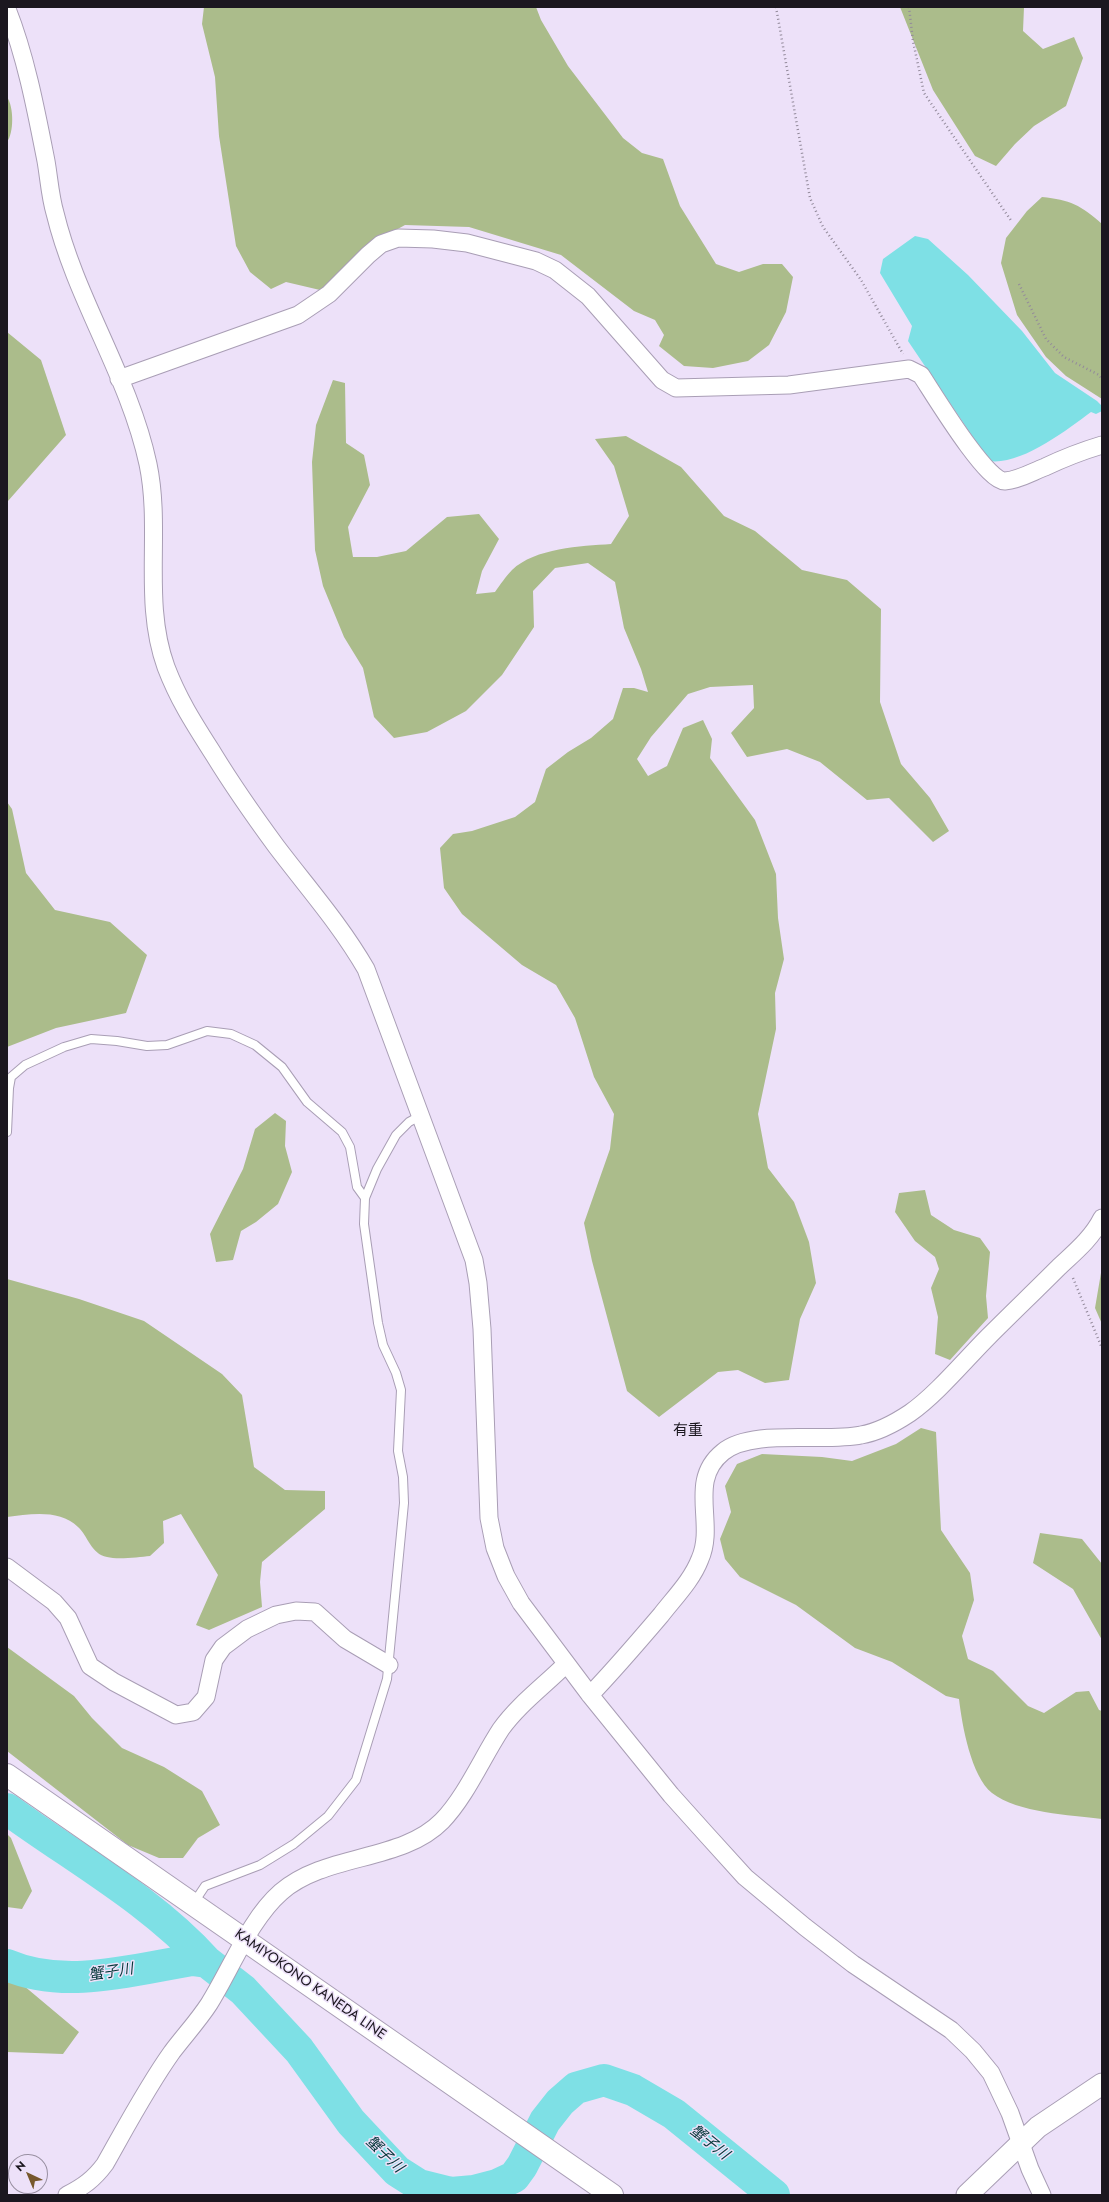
<!DOCTYPE html>
<html>
<head>
<meta charset="utf-8">
<style>
  body { margin:0 }
  #map { position:relative; width:1109px; height:2202px; overflow:hidden; background:#ede1f9; font-family:Jost,sans-serif }
  canvas { display:block }
  .frame { position:absolute; inset:0; border:8px solid #1b171f; pointer-events:none }
  .north { position:absolute; left:8px; top:2154px; width:40px; height:40px; box-sizing:border-box; background:#ede1f9; border:1px solid #9990a2; border-radius:50%; rotate:316deg; font-size:11px; font-weight:700; line-height:16px; text-align:center; color:#1b171f }
  .north::after { content:''; display:block; margin:auto; width:14px; height:18px; background:#77582d; clip-path:polygon(50% 0,100% 100%,50% 72%,0 100%) }
</style>
</head>
<body>
<div id="map">
<canvas width="1109" height="2202"></canvas>
<div class="frame"></div>
<div class="north">N</div>
</div>
<script>
const ctx = document.querySelector('canvas').getContext('2d');
ctx.lineJoin = 'round';
function paint(path, color) { ctx.fillStyle = color; ctx.fill(path, 'evenodd'); }
function strokePath(path, color, width, dash) { ctx.strokeStyle = color; ctx.lineWidth = width; ctx.lineCap = dash ? 'butt' : 'round'; ctx.setLineDash(dash || []); ctx.stroke(path); }
function label(font, color, halo, rows, align = 'center') {
  ctx.font = font + ' Jost,"Noto Sans JP",sans-serif'; ctx.lineWidth = 3; ctx.setLineDash([]); ctx.textBaseline = 'middle'; ctx.strokeStyle = halo; ctx.fillStyle = color; for (const [text, x, y, turn = 0] of rows) {
    ctx.save(); ctx.translate(x, y); ctx.rotate((+turn || 0) * Math.PI / 180); ctx.textAlign = isNaN(turn) ? turn : align; if (halo) ctx.strokeText(text, 0, 0); ctx.fillText(text, 0, 0); ctx.restore();
  }
}
paint(new Path2D(`
  M204 7H536L541 20 568 66 623 138 642 153 663 159 680 206 716 264 739 272 763 264H782L793 277 786 312 769 345 748 361 713 368 684 366 659 346 664 335 655 320 634 311 561 255 469 227 405 225 385 236 335 283 320 290 286 282 271 289 250 272 236 246 219 136 215 77 202 24Z
  M900 7H1024L1023 31 1043 49 1074 37 1083 58 1066 106 1034 126 1015 144 996 166 975 156 933 90Z
  M7 97C14 107 14 133 7 142Z
  M1042 197C1070 200 1081 205 1102 224V399L1066 376 1046 357 1017 315 1001 263 1006 238 1027 211Z
  M7 332 41 360 66 435 8 501Z
  M333 380 345 383 346 443 364 455 370 485 348 527 353 557H377L406 551 447 517 479 514 499 539 482 571 476 594 495 592C500 585 506 576 512 570 535 548 581 546 611 544L629 516 614 466 595 439 626 436 681 467 724 516 755 531 802 570 847 580 881 609 880 702 901 764 930 798 949 831 933 842 889 798 867 800 820 762 787 749 747 757 731 733 754 708 753 685 710 687 688 694 651 737 637 759 648 776 667 766 683 728 703 720 712 739 710 758 755 820 776 874 778 918 784 959 775 993 776 1029 758 1114 768 1168 794 1202 809 1242 816 1283 800 1319 789 1380 765 1383 738 1370 718 1372 659 1417 627 1391 592 1261 584 1223 610 1149 614 1114 594 1077 575 1018 556 985 522 965 462 914 444 888 440 848 453 834 472 831 515 817 535 802 546 769 568 752 591 738 613 719 623 688H634L648 692 641 669 624 628 615 582 588 563 555 568 533 591 534 627 502 675 466 711 427 732 394 738 374 717 363 668 344 637 323 586 315 550 312 462 316 425Z
  M7 802 12 809 26 873 55 910 110 922 147 955 126 1013 56 1028 7 1047Z
  M275 1113 286 1121 285 1146 292 1172 278 1204 256 1222 241 1231 233 1260 216 1262 210 1234 243 1169 255 1129Z
  M925 1190 931 1215 954 1230 980 1238 990 1252 986 1296 988 1318 950 1360 935 1354 938 1317 931 1288 939 1269 935 1257 915 1241 895 1212 899 1193Z
  M1102 1267V1324L1095 1308Z
  M7 1279 79 1299 144 1321 222 1374 242 1395 254 1467 285 1490 325 1491V1509L262 1562 260 1582 262 1607 209 1630 196 1625 218 1575 181 1514 163 1521 164 1543 150 1556C139 1557 118 1560 107 1557 91 1554 88 1536 78 1527 60 1509 30 1514 7 1517Z
  M921 1428 936 1432 941 1530 970 1573 974 1600 962 1636 968 1659 993 1671 1028 1706 1044 1713 1076 1692 1089 1691 1099 1710 1102 1711V1819C1070 1815 1018 1813 992 1793 971 1776 962 1725 959 1699L946 1696 892 1662 855 1648 796 1605 740 1577 725 1559 720 1539 731 1512 725 1486 737 1464 762 1454 822 1457 852 1461 896 1444Z
  M1040 1533 1082 1539 1102 1564V1640L1073 1589 1033 1563Z
  M7 1647 74 1696 92 1718 122 1748 164 1767 202 1791 220 1825 198 1838 183 1858H159L128 1845 7 1751Z
  M7 1834 11 1838 32 1891 22 1909 7 1907Z
  M7 1976 17 1980 79 2032 63 2054 7 2052Z`), '#abbc8b');
paint(new Path2D(`
  M915 236 928 239 968 275 1022 331 1055 373 1097 401 1102 406V411L1096 414 1091 412C1067 430 1020 466 989 461L908 341 912 326 880 273 883 259Z`), '#7ee0e5');
strokePath(new Path2D(`
  M7 1809C74 1858 151 1900 207 1962
  M7 1965C65 1990 132 1970 192 1960L207 1962 243 1990 299 2050 351 2122 397 2171 419 2185 451 2193 474 2191 497 2185 514 2177 522 2166 545 2121 560 2102 576 2088 604 2080 633 2090 674 2114 774 2195`), '#7ee0e5', 32);
const service = new Path2D(`
  M7 1132 9 1088 11 1077 25 1065 64 1047 91 1039 117 1041 147 1046 167 1045 207 1031 231 1034 255 1045 282 1067 307 1102 342 1132 350 1147 357 1187 365 1198
  M193 1904 205 1886 260 1865 294 1844 328 1816 356 1780 387 1679 404 1503 403 1477 398 1451 401 1390 396 1373 383 1345 378 1323 364 1224 365 1198 377 1169 396 1135 409 1122 420 1116`);
const minor = new Path2D(`
  M7 9C26 57 36 110 46 161 49 178 50 196 55 213 76 300 129 376 148 464 162 531 142 601 166 667 179 701 195 725 214 755 233 786 254 816 276 846 307 887 340 924 366 969L474 1260 478 1283 482 1329 489 1518 495 1548 506 1576 521 1603 590 1695 671 1795 706 1834 745 1877 805 1927 853 1964 951 2030 973 2051 991 2073 1010 2113 1030 2169 1042 2195
  M119 379 298 315 329 294 368 255 381 244 398 238 433 239 467 243 536 261 555 270 588 296 662 380 676 388 789 385 909 369 921 375C933 393 987 483 1005 481 1019 480 1032 472 1045 467 1064 458 1082 451 1102 445
  M7 1567 54 1602 68 1618 90 1666 114 1682 176 1715 193 1712 206 1697 214 1660 223 1647 247 1629 276 1615 296 1611 315 1612 345 1639 389 1665
  M590 1695C615 1669 638 1642 661 1615 675 1597 692 1580 700 1559 716 1523 687 1481 723 1452 752 1428 823 1443 861 1435 879 1432 895 1423 910 1413 936 1395 965 1360 989 1336 1012 1313 1036 1290 1059 1267 1075 1252 1092 1238 1102 1218
  M67 2195C83 2187 94 2179 105 2164 126 2127 147 2087 172 2052 184 2036 198 2021 209 2004 231 1969 250 1919 281 1892 326 1853 402 1862 442 1821 466 1796 482 1758 501 1729 519 1704 544 1686 566 1664`);
const tertiary = new Path2D(`
  M967 2195 1038 2127 1102 2084`);
const secondary = new Path2D(`
  M7 1775 612 2195`);
strokePath(service, '#a99eb5', 10);
strokePath(minor, '#a99eb5', 19);
strokePath(tertiary, '#a99eb5', 23);
strokePath(secondary, '#a99eb5', 24);
strokePath(new Path2D(`
  M776 7 810 198 823 227 861 280 903 354
  M909 7 913 41 924 93 1012 222
  M1019 284 1046 339 1064 357 1099 375 1102 379
  M1073 1278 1102 1348`), '#938a9b', 2.5, [1, 3]);
strokePath(service, '#fff', 8);
strokePath(minor, '#fff', 17);
strokePath(tertiary, '#fff', 21);
strokePath(secondary, '#fff', 22);
label('14px', '#1b171f', '#ede1f9', [
  ["KAMIYOKONO KANEDA LINE",310,1985,35]
]);
label('15px', '#1b171f', '#ede1f9', [
  ["有重",688,1431]
]);
label('italic 15px', '#043638', '#ede1f9', [
  ["蟹子川",111,1973,-9],
  ["蟹子川",709,2143,39],
  ["蟹子川",384,2155,44]
]);
</script>
</body>
</html>
